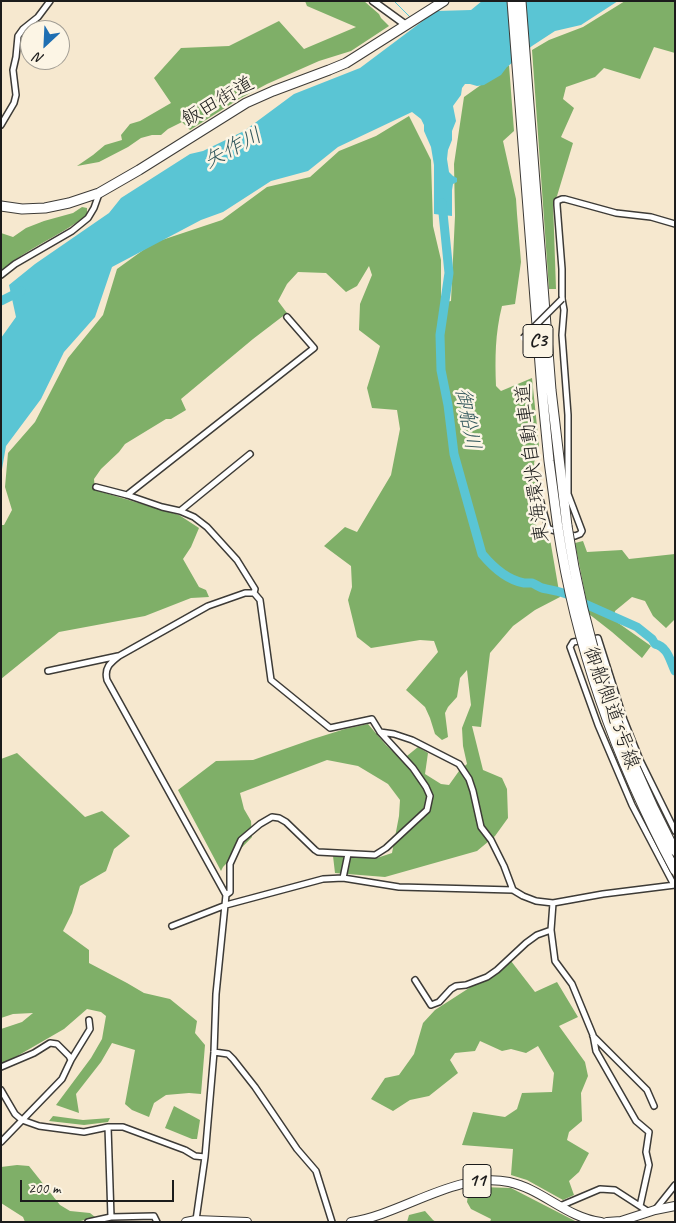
<!DOCTYPE html>
<html>
<head>
<meta charset="utf-8">
<style>
  body { margin:0 }
  #map { position:relative; width:676px; height:1223px; overflow:hidden; background:#f6e8cf; font-family:Caveat,sans-serif }
  canvas { display:block }
  .frame { position:absolute; inset:0; border:2px solid #1c1c1c; pointer-events:none }
  .north { position:absolute; left:20px; top:20px; width:50px; height:50px; box-sizing:border-box; background:#fcf5e5; border:1px solid #a29e95; border-radius:50%; rotate:205deg; font-size:14px; font-weight:700; line-height:20px; text-align:center; color:#1c1c1c }
  .north::after { content:''; display:block; margin:auto; width:18px; height:22px; background:#1f6fb2; clip-path:polygon(50% 0,100% 100%,50% 72%,0 100%) }
  .scale { position:absolute; left:20px; top:1180px; width:154px; height:22px; box-sizing:border-box; border:2px solid #1c1c1c; border-top:0; padding-left:6px; font-size:15px; line-height:18px; white-space:nowrap; color:#1c1c1c; -webkit-text-stroke:4px #fcf5e5; paint-order:stroke }
</style>
</head>
<body>
<div id="map">
<canvas width="676" height="1223"></canvas>
<div class="frame"></div>
<div class="north">N</div>
<div class="scale">200 m</div>
</div>
<script>
const ctx = document.querySelector('canvas').getContext('2d');
ctx.lineJoin = 'round';
function paint(path, color) { ctx.fillStyle = color; ctx.fill(path, 'evenodd'); }
function strokePath(path, color, width, dash) { ctx.strokeStyle = color; ctx.lineWidth = width; ctx.lineCap = dash ? 'butt' : 'round'; ctx.setLineDash(dash || []); ctx.stroke(path); }
function label(font, color, halo, rows, align = 'center') {
  ctx.font = font + ' Caveat,"Klee One",sans-serif'; ctx.lineWidth = 5; ctx.setLineDash([]); ctx.textBaseline = 'middle'; ctx.strokeStyle = halo; ctx.fillStyle = color; for (const [text, x, y, turn = 0] of rows) {
    ctx.save(); ctx.translate(x, y); ctx.rotate((+turn || 0) * Math.PI / 180); ctx.textAlign = isNaN(turn) ? turn : align; if (halo) ctx.strokeText(text, 0, 0); ctx.fillText(text, 0, 0); ctx.restore();
  }
}
paint(new Path2D(`
  M305 1H364L379 14 381 18 389 26 351 51 319 61 267 84 239 99 190 130 182 122 168 129 161 135H152L141 138 128 147 99 162 77 166 93 155 105 145 122 140 121 135 130 124 140 121 171 103 154 78 181 48 229 46 279 21 304 49 356 27 307 6Z
  M625 1H675V53L654 47 640 79 604 68 595 77 566 87 563 99 574 108 561 137 573 143 557 196 553 202 556 289H549L532 50 549 40 583 27Z
  M509 65 514 131 503 141 516 199 517 214 521 262 515 304 502 306C495 334 495 358 496 386L501 391 532 378 539 446 534 463 545 504 535 511 534 523 550 539 560 597 535 610 513 626 490 653 481 727 472 726 483 770 502 778 507 789 508 818 495 836 477 851 385 877 335 873 333 856 377 858 392 853 399 816 400 800 388 784 358 766 327 760 240 793 244 809 251 821 252 837 223 867 221 871 178 790 216 761 253 760 313 739 345 729 368 724 386 745 402 760 418 747 428 753 425 774 441 784 449 785 459 771 467 764 463 746 462 728 471 705 467 670 460 678 457 697 448 707 445 713 448 737 442 740 435 734 430 718 425 707 406 690 438 652 434 641 420 640 371 648 357 637 348 600 352 587 351 566 324 546 345 527 357 532 391 475 400 429 397 410 372 408 367 388 380 346 359 330 360 304 372 275 369 266 357 286 346 292 326 273 298 272 287 284 278 301 287 313 253 339 181 399 186 410 171 419H166L125 444 119 452 101 469 94 479 95 490 179 515 199 528 191 547 183 559 199 587 206 590 209 597 191 598 145 616 59 632 1 679V525H4L12 510 5 487 8 453 35 422 68 358 103 315 117 269 153 243 222 220 267 187 310 177 339 151 376 136 409 116 431 160 433 226 441 260V303L451 301 455 216 454 164 464 97Z
  M82 207 87 208V215C60 236 27 248 1 271V233L13 237 26 228 44 221 73 213Z
  M583 541 587 552 622 550 629 559 675 554V619L666 628 653 616 645 601 632 597 615 611 614 620 651 646 642 658 612 632 589 614 575 543Z
  M17 753 85 817 102 811 130 836 114 849 106 871 80 886 72 913 63 931 89 950V963L127 983 144 993 170 999 197 1021 195 1033 205 1045 201 1094 189 1093 166 1095 154 1103 149 1117 132 1110 125 1104 135 1050 112 1043 101 1062 76 1094 79 1113 56 1105 91 1058 102 1039 106 1016 101 1012 87 1009 64 1029 12 1059 1 1063V1029L22 1022 33 1013 13 1014 1 1018V759Z
  M511 961 535 992 557 982 578 1017 559 1026 585 1062 588 1076 581 1093 582 1121 569 1132 567 1140 589 1153 579 1172 569 1181 574 1195 563 1200 527 1180 511 1175 513 1149 462 1145 473 1112 505 1117 517 1109 522 1093 552 1092 554 1073 538 1046 526 1053 511 1049 502 1051 480 1041 475 1051 455 1053 450 1060 458 1073 429 1096 410 1100 393 1111 371 1099 385 1078 399 1075 414 1054 423 1023 435 1010Z
  M174 1106 200 1120 197 1139H192L165 1128Z
  M53 1116 83 1120 110 1118 108 1122 84 1125 49 1121Z
  M17 1165 29 1166 60 1205 70 1211 90 1213 95 1217 77 1222H25L23 1217 1 1203V1167Z
  M481 1187 511 1188 577 1222H490L491 1219 471 1209 467 1202 468 1195 473 1189Z
  M425 1211 433 1220 436 1222H407L409 1215Z`), '#7faf68');
paint(new Path2D(`
  M482 1H618L581 25 555 31 532 46 507 67 501 75 484 85 477 86 470 84H465L462 88 461 95 453 106 456 121 452 131V140L448 150 447 159 449 172 453 176 457 178V182L453 184 452 190V216L434 214V165L431 147 424 131V125L421 119 412 112 338 147 308 171 271 181 223 212 201 220 112 267 95 317 64 352 41 399 6 446 1 475V338L16 317 9 285 35 264 109 213 121 198 190 154 203 151 244 131 294 94 360 68 436 11 471 10Z`), '#5ac5d4');
strokePath(new Path2D(`
  M394 1 411 18`), '#5ac5d4', 1);
strokePath(new Path2D(`
  M442 203 449 273 440 335 441 370 448 405 454 454 482 554C492 566 507 580 524 583 526 583 529 583 532 583 535 584 539 587 542 588 556 591 571 593 583 603L637 627 652 639 655 644C668 647 670 661 675 671
  M1 301 21 291`), '#5ac5d4', 9);
const minor = new Path2D(`
  M1 125 14 103 16 95 13 70 16 57 18 36 23 29 38 17 50 1
  M1 275 15 264 72 231 88 218 94 208 99 194
  M96 487 127 495 162 507 180 511 194 517 207 527 237 560 255 589 254 593
  M127 495 314 348 287 317
  M540 499 548 528 552 530 560 532
  M180 511 250 454
  M568 534 575 536 580 534 582 531 568 494V415L562 335 564 310 562 299V269L557 205V201L562 199H565L616 213 651 217 675 224
  M48 671 118 656
  M380 732 394 734 412 740 459 764 469 779 473 791 481 827 491 840 504 866 513 890
  M343 878 348 854
  M674 885 632 805 598 725 570 647 573 642 598 638 624 720 640 760 675 831
  M553 903 551 930 555 961 572 984 593 1035 596 1051 636 1121 649 1132 646 1152 649 1165 640 1206
  M172 926 226 905 323 879 343 878 399 887 513 890 523 896 536 901 553 903 603 894 675 885
  M415 980 431 1005 439 1002 451 989 456 986 466 985 487 977 497 970 526 943 537 935 551 930
  M593 1036 647 1090 654 1106
  M214 1052 228 1054 233 1059 255 1087 297 1149 316 1171 332 1222
  M71 1060 90 1029 89 1020
  M1 1067 34 1053 50 1043 57 1044 69 1056 71 1060 62 1079 1 1142
  M1 1090 15 1114 22 1120 39 1126 84 1132 108 1127H123L185 1150 195 1156 205 1157
  M108 1127 111 1217
  M560 1206 600 1189 615 1190 649 1212
  M655 1210 675 1185
  M196 1220 205 1157 214 1052 216 994 226 895 230 892V864L241 840 260 824 272 817 279 818 286 822 315 850 318 852 375 855 386 848 427 810 430 796 426 787 413 768 380 732 372 719 330 728 271 680 260 600 254 593H245L208 606 119 656C110 663 104 668 107 680L226 895
  M88 1222 111 1217 154 1216 157 1222`);
const tertiary = new Path2D(`
  M373 1 406 25`);
const primary = new Path2D(`
  M186 1222 196 1220 247 1222
  M351 1222C403 1214 456 1171 509 1182 542 1189 567 1218 601 1222
  M607 1222 621 1221 655 1210 675 1206`);
const trunk = new Path2D(`
  M1 206 22 209 45 208 69 203 99 193 139 170 246 103 273 91 329 70 346 63 444 1`);
const motorway = new Path2D(`
  M512 1 542 390 549 461 558 528
  M521 1 551 390 567 526`);
strokePath(minor, '#3d3b37', 8);
strokePath(tertiary, '#3d3b37', 9);
strokePath(primary, '#3d3b37', 10);
strokePath(trunk, '#3d3b37', 11);
strokePath(motorway, '#3d3b37', 11);
strokePath(minor, '#fff', 5);
strokePath(tertiary, '#fff', 6);
strokePath(primary, '#fff', 8);
strokePath(trunk, '#fff', 9);
strokePath(motorway, '#fff', 9);
const minorBridge = new Path2D(`
  M523 338 562 299`);
const motorwayBridge = new Path2D(`
  M567 526C584 641 621 749 675 851
  M558 528C576 648 617 762 675 870`);
strokePath(minorBridge, '#3d3b37', 8, []);
strokePath(motorwayBridge, '#3d3b37', 11, []);
strokePath(minorBridge, '#fff', 5);
strokePath(motorwayBridge, '#fff', 9);
for (const [x, y, w] of [
  [538,341,30],
  [477,1181,28]
]) { const box = new Path2D(); box.roundRect(x - w / 2, y - 16.5, w, 33, 4); ctx.fillStyle = '#fcf5e5'; ctx.fill(box); strokePath(box, '#1c1c1c', 1); }
label('bold 19px', '#1c1c1c', null, [
  ["C3",538,341],
  ["11",477,1181]
]);
label('20px', '#1c1c1c', '#fcf5e5', [
  ["飯田街道",218,102,-30],
  ["東海環状自動車道",533,463,-97],
  ["御船側道5号線",611,708,70]
]);
label('italic 21px', '#32575c', '#fcf5e5', [
  ["矢作川",233,149,-28],
  ["御船川",467,419,80]
]);
</script>
</body>
</html>
